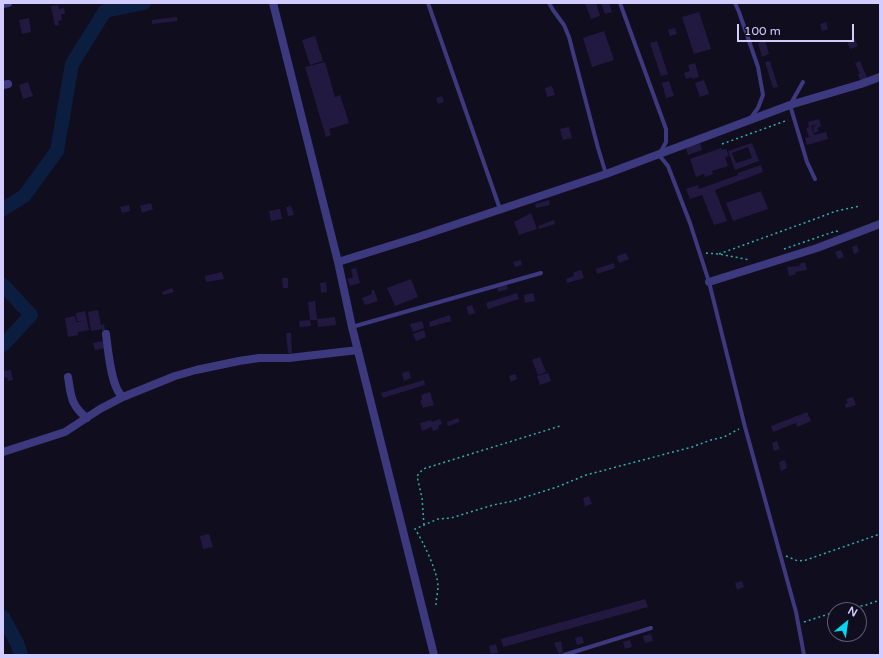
<!DOCTYPE html>
<html>
<head>
<meta charset="utf-8">
<style>
  body { margin:0 }
  #map { position:relative; width:883px; height:658px; overflow:hidden; background:#100d1f; font-family:"Varela Round",sans-serif }
  canvas { display:block }
  .frame { position:absolute; inset:0; border:4px solid #d3ccfe; pointer-events:none }
  .north { position:absolute; left:827px; top:602px; width:40px; height:40px; box-sizing:border-box; background:#100d1f; border:1px solid #5e5978; border-radius:50%; rotate:29deg; font-size:11px; font-weight:700; line-height:16px; text-align:center; color:#d3ccfe }
  .north::after { content:''; display:block; margin:auto; width:14px; height:18px; background:#04d7f2; clip-path:polygon(50% 0,100% 100%,50% 72%,0 100%) }
  .scale { position:absolute; left:737px; top:24px; width:117px; height:18px; box-sizing:border-box; border:2px solid #d3ccfe; border-top:0; padding-left:5px; font-size:12px; line-height:14px; white-space:nowrap; color:#d3ccfe; -webkit-text-stroke:3px #100d1f; paint-order:stroke }
</style>
</head>
<body>
<div id="map">
<canvas width="883" height="658"></canvas>
<div class="frame"></div>
<div class="north">N</div>
<div class="scale">100 m</div>
</div>
<script>
const ctx = document.querySelector('canvas').getContext('2d');
ctx.lineJoin = 'round';
function strokePath(path, color, width, dash) { ctx.strokeStyle = color; ctx.lineWidth = width; ctx.lineCap = dash ? 'butt' : 'round'; ctx.setLineDash(dash || []); ctx.stroke(path); }
function paint(path, color) { ctx.fillStyle = color; ctx.fill(path, 'evenodd'); }
strokePath(new Path2D(`
  M3 209 24 196 57 151 72 64 105 11 144 3
  M3 285 31 315 3 345
  M3 617 17 643 21 655`), '#0c1e40', 14);
paint(new Path2D(`
  M585 3H596L600 16 591 19Z
  M601 3H609L612 12 605 14Z
  M58 5 59 9 64 8 65 14H61L62 20 58 21 59 25 55 26 51 6Z
  M699 12 711 49 694 54 682 17Z
  M177 17V21L152 24V20Z
  M29 18 31 32 22 34 19 20Z
  M826 22 828 29 822 31 820 24Z
  M675 28 677 34 670 36 668 30Z
  M604 31 614 60 592 67 583 38Z
  M315 36 323 61 310 65 302 40Z
  M855 39 858 46 850 49 847 41Z
  M765 40 769 54 762 57 758 43Z
  M657 41 668 74 661 76 650 43Z
  M770 61 778 87 773 88 765 62Z
  M860 61 868 80 861 83 858 74H860L855 63Z
  M325 62 335 97 340 95 349 123 329 129 331 135 326 137 305 67Z
  M695 63 699 77 692 79V77L686 79 684 73 690 71 688 65Z
  M704 80 709 94 700 97 695 83Z
  M669 81 674 96 666 98 662 83Z
  M28 82 33 96 23 99 19 85Z
  M552 86 555 95 547 97 545 88Z
  M442 96 444 102 438 104 436 98Z
  M819 119 821 126 817 128 819 131 814 133 813 127 817 124 811 126 814 135 826 132 828 139 807 145 805 138 809 137 806 128 809 127 808 122Z
  M569 127 572 138 563 140 560 129Z
  M700 143 702 150 688 155 686 148Z
  M752 143 759 161 735 170 728 151ZM748 147 752 158 736 163 732 153Z
  M721 148 722 150 726 149 729 156 725 157 728 166 712 171 713 174 705 177 704 174 696 177 690 159Z
  M761 165 763 172 715 190 727 221 714 225 702 195 690 199 686 189 698 185 699 189 738 175V173Z
  M761 191 768 209 733 221 726 203Z
  M549 200 550 205 536 208 535 204Z
  M151 203 153 209 142 213 140 206Z
  M129 205 130 211 122 213 120 207Z
  M291 206 294 215 288 216 286 207Z
  M280 209 282 219 271 221 269 211Z
  M531 213 537 229 519 235 514 222Z
  M554 220 555 224 539 229 538 226Z
  M857 245 859 252 854 254 852 247Z
  M841 250 844 257 838 259 835 252Z
  M626 253 629 259 619 263 617 256Z
  M521 260 522 265 515 267 513 262Z
  M805 262 807 270 795 272 796 274 789 276 787 267 800 266 799 264Z
  M614 263 615 268 597 274 596 269Z
  M356 268 360 283 350 286 347 279 353 277 351 269Z
  M581 270 584 278 567 283 566 279 574 276 573 273Z
  M222 272 224 279 206 282 205 276Z
  M282 278H288V288H283Z
  M411 279 418 297 395 306 387 288Z
  M326 282 327 292 321 293 320 283Z
  M507 285 508 289 498 292 497 288Z
  M172 288 174 292 163 295 162 292Z
  M374 290 378 301 365 305 362 298 372 294 371 291Z
  M517 293 519 299 488 309 486 303Z
  M533 293 535 301 525 303 524 295Z
  M315 301 317 320H310L308 302Z
  M472 305 475 313 469 315 466 307Z
  M98 310 101 325 104 324 105 330 102 331V329L91 331 88 312Z
  M85 311 89 330 78 332V335L68 337 65 318 75 316 76 322 84 321H77L76 313Z
  M450 315 451 321 430 327 429 322Z
  M335 317 336 325 318 327 317 319Z
  M310 320 311 326 300 327 299 321Z
  M422 321 424 328 413 332 410 324Z
  M424 330 426 337 416 341 413 334Z
  M286 333H291L292 353H288Z
  M103 341 105 348 95 350 93 343Z
  M540 357 546 372 538 375 532 360Z
  M11 370 13 380 8 381 7 377 3 378V371Z
  M409 371 411 378 404 381 402 373Z
  M548 373 551 381 540 385 537 376Z
  M515 374 517 379 511 382 509 376Z
  M424 380 425 385 383 398 381 393Z
  M430 392 434 405 423 408 420 401 422 400 421 395Z
  M853 397 856 405 846 408 845 404 848 403 846 399Z
  M807 412 811 421 797 427 796 423 773 432 771 426Z
  M458 418 460 422 448 426 447 422Z
  M440 419 442 424 438 426 439 429 433 431 432 427 422 431 420 423 431 420 432 422Z
  M777 441 780 449 774 451 772 443Z
  M785 460 787 468 781 471 779 462Z
  M589 496 592 504 585 506 583 498Z
  M209 534 213 547 203 549 200 536Z
  M742 581 744 587 737 590 735 583Z
  M645 599 648 607 503 647 501 639Z
  M651 634 653 641 645 643 643 636Z
  M582 636 584 643 577 645 575 638Z
  M630 640 632 647 625 649 623 642Z
  M561 641 563 653 559 654 554 643Z
  M496 644 498 653 491 654 489 646Z`), '#221940');
strokePath(new Path2D(`
  M722 144 788 120
  M784 249 836 231 839 232
  M706 253 719 254 750 260
  M719 254 815 219 836 211 860 206
  M424 525 422 498 417 476 423 469 560 426
  M786 556 798 561 806 560 880 534
  M436 605C436 599 438 592 438 586 438 573 423 541 415 529L438 519 451 518 493 505 513 501 557 487 586 475 692 447 711 440 724 437 739 429
  M841 610 866 605 880 600
  M804 622 835 612`), '#2fafa9', 1.5, [2, 3]);
strokePath(new Path2D(`
  M428 3 500 209
  M549 3 553 10 564 25 569 37 598 148 606 174
  M620 3 666 129V142L659 155 668 166 690 223 709 282 745 427 796 612 804 655
  M735 3 739 12 758 67 763 95 758 108 750 119
  M803 82 790 105 807 162 815 179
  M352 327 541 273
  M564 655 651 628`), '#3c397e', 4);
strokePath(new Path2D(`
  M273 3 338 262 352 327 434 655
  M3 4 8 3
  M3 85 8 84
  M338 262 418 237 606 174 790 105 861 84 880 77
  M709 282 817 248 880 224
  M106 334C108 349 111 389 123 397L175 376 196 370 239 361 259 358H289L358 350
  M68 377C71 396 71 406 87 418
  M3 452 65 432 100 409 123 397`), '#3c397e', 8);
</script>
</body>
</html>
